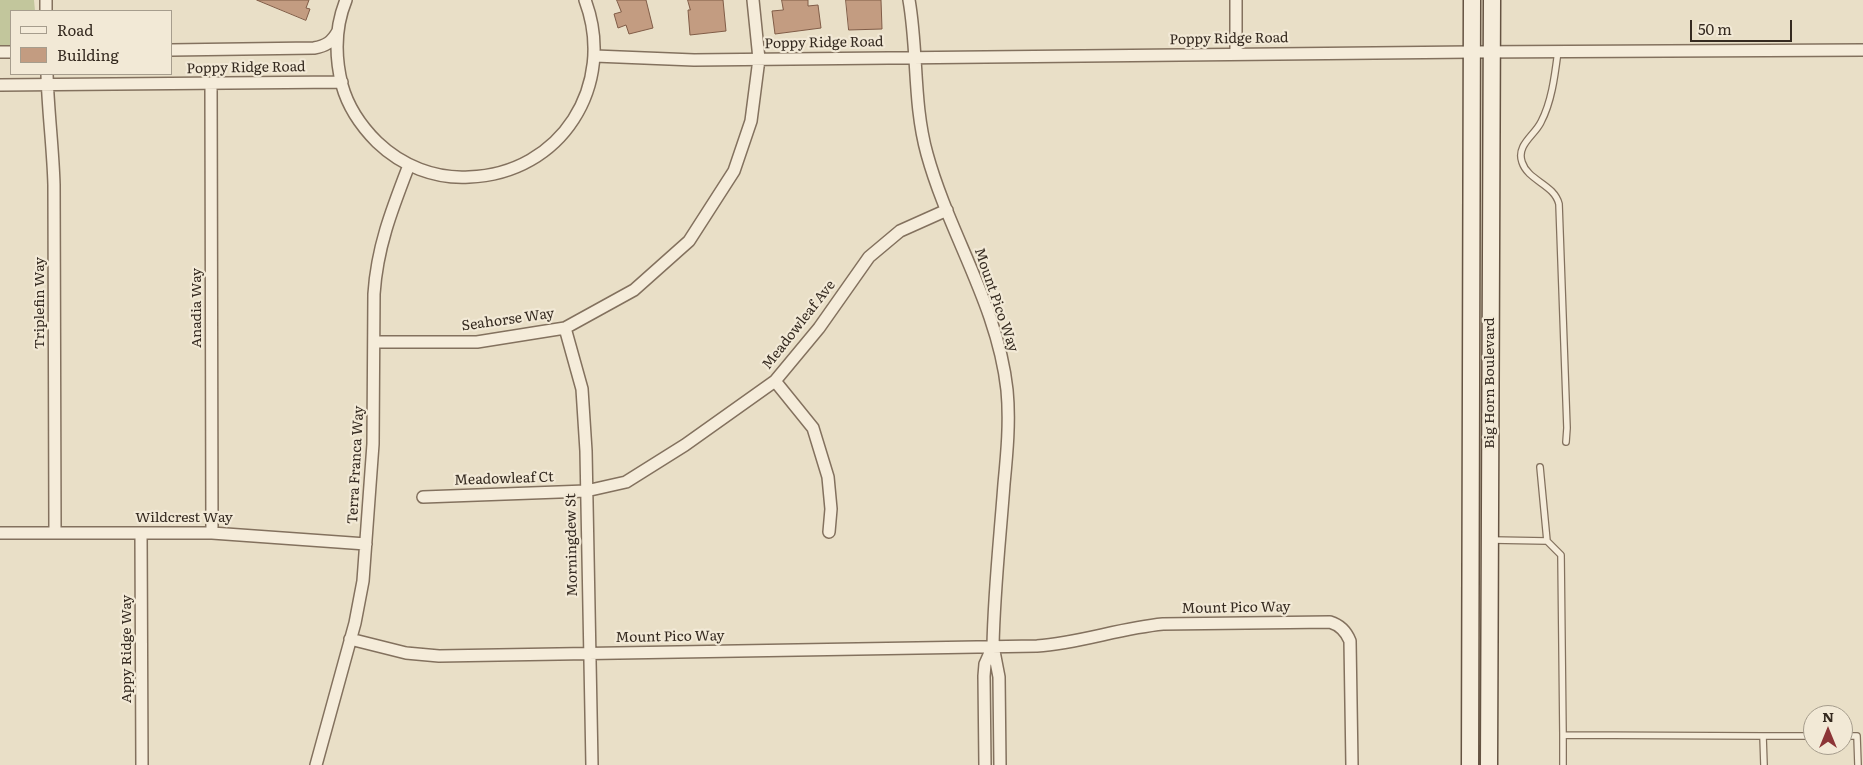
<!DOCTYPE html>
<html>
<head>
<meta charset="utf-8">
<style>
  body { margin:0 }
  #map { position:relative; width:1863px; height:765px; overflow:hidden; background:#e9dfc7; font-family:Literata,serif }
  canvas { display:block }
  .legend { position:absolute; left:10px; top:10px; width:162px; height:65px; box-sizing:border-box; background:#f2e9d6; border:1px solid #a69d8d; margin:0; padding:6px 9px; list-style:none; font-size:15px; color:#352a20 }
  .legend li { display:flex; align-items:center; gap:10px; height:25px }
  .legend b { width:25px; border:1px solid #a69d8d }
  .north { position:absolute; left:1803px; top:705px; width:50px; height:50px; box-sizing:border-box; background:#f2e9d6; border:1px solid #a69d8d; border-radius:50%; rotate:0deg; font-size:14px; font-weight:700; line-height:20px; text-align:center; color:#352a20 }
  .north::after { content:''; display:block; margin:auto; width:18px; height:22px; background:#8c3537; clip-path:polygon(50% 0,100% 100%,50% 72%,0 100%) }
  .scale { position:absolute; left:1690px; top:20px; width:102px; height:22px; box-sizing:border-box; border:2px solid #352a20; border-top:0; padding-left:6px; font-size:15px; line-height:18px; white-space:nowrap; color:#352a20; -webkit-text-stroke:4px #f2e9d6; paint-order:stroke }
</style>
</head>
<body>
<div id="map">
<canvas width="1863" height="765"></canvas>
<ul class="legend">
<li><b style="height:6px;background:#f5ecda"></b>Road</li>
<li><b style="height:14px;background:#c39c81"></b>Building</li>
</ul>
<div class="north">N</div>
<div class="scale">50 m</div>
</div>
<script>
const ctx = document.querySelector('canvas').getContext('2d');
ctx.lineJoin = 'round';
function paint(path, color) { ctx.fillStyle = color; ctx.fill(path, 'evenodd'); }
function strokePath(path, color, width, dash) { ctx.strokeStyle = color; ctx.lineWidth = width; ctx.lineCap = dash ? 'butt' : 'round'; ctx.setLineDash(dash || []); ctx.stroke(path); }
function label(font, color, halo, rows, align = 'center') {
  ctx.font = font + ' Literata,serif'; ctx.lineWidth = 4.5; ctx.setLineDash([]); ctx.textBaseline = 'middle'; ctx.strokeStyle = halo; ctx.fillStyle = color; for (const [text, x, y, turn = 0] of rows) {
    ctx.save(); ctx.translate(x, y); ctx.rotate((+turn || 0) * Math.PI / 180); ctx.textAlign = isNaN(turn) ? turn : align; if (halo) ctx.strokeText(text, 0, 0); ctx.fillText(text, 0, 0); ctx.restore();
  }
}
paint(new Path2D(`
  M0 0H34L35 11H11V46L0 45Z`), '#c2c69c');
const building = new Path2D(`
  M257 0H309L306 8 310 9 306 20Z
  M617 0H646L653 28 629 34 626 25 618 28 614 14 621 12Z
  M688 0H723L726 31 690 35 688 10H690Z
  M782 0H808V6L818 5 821 28 775 34 772 11 783 10Z
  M846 0H881L882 29 849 30Z`);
paint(building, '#c39c81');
strokePath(building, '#805c47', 1);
const lane = new Path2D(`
  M1558 51C1555 74 1552 101 1541 122 1535 135 1516 145 1522 162 1528 181 1554 184 1559 204L1567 428 1566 442
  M1540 467 1547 541
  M1492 540 1547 541 1561 555 1563 735
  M1763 736H1813
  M1843 736H1857L1858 765
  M1563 765V735L1763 736 1764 765`);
const street = new Path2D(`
  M46 0V11
  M346 0C335 27 335 57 342 85 348 107 361 126 377 142 402 166 435 179 469 177 561 174 617 85 585 0
  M909 0C918 51 913 104 927 154 949 234 998 306 1007 390 1010 421 1007 453 1004 484 1000 538 994 592 993 646L999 677 1000 765
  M1236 0V54
  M171 50 314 48C326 46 332 42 338 31
  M0 52H11
  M595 56 694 60 1472 52 1863 50
  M47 74C48 111 53 148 54 185L55 533
  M211 83 212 533
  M0 85 342 82
  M565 328 582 389 586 451 592 765
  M374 342H477L565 328 634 290 689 241 734 171 751 121 759 59 753 0
  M775 381 813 428 828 477 831 509 829 532
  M423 497 586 491 626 482 685 445 775 381 819 328 869 257 900 231 947 210
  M0 533H212L366 544
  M141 533 142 765
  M350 639 406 653 439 656 1037 646C1080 643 1120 628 1163 624L1330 622C1340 625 1346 631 1350 641L1352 765
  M316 765 355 623 363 581 373 444 374 294C377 247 392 209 409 165
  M985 765 984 676 985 664 993 646`);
const secondary = new Path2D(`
  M1470 765 1472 0
  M1489 765 1492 0`);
strokePath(lane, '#83715e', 8);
strokePath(street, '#83715e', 14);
strokePath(secondary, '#655342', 19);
strokePath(lane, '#f5ecda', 5.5);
strokePath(street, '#f5ecda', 11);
strokePath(secondary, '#f5ecda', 16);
label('14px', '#352a20', '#f2e9d6', [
  ["Poppy Ridge Road",1229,39,-1],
  ["Poppy Ridge Road",824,43,-1],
  ["Poppy Ridge Road",246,68,-1],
  ["Mount Pico Way",996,300,71],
  ["Triplefin Way",40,303,-90],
  ["Anadia Way",197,308,-90],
  ["Seahorse Way",508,320,-8],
  ["Meadowleaf Ave",799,325,-52],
  ["Big Horn Boulevard",1490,383,-90],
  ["Terra Franca Way",356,465,-87],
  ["Meadowleaf Ct",504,479,-2],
  ["Wildcrest Way",184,518],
  ["Morningdew St",572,545,-91],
  ["Mount Pico Way",1236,608,-1],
  ["Mount Pico Way",670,637,-1],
  ["Appy Ridge Way",127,649,-90]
]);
</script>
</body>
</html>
